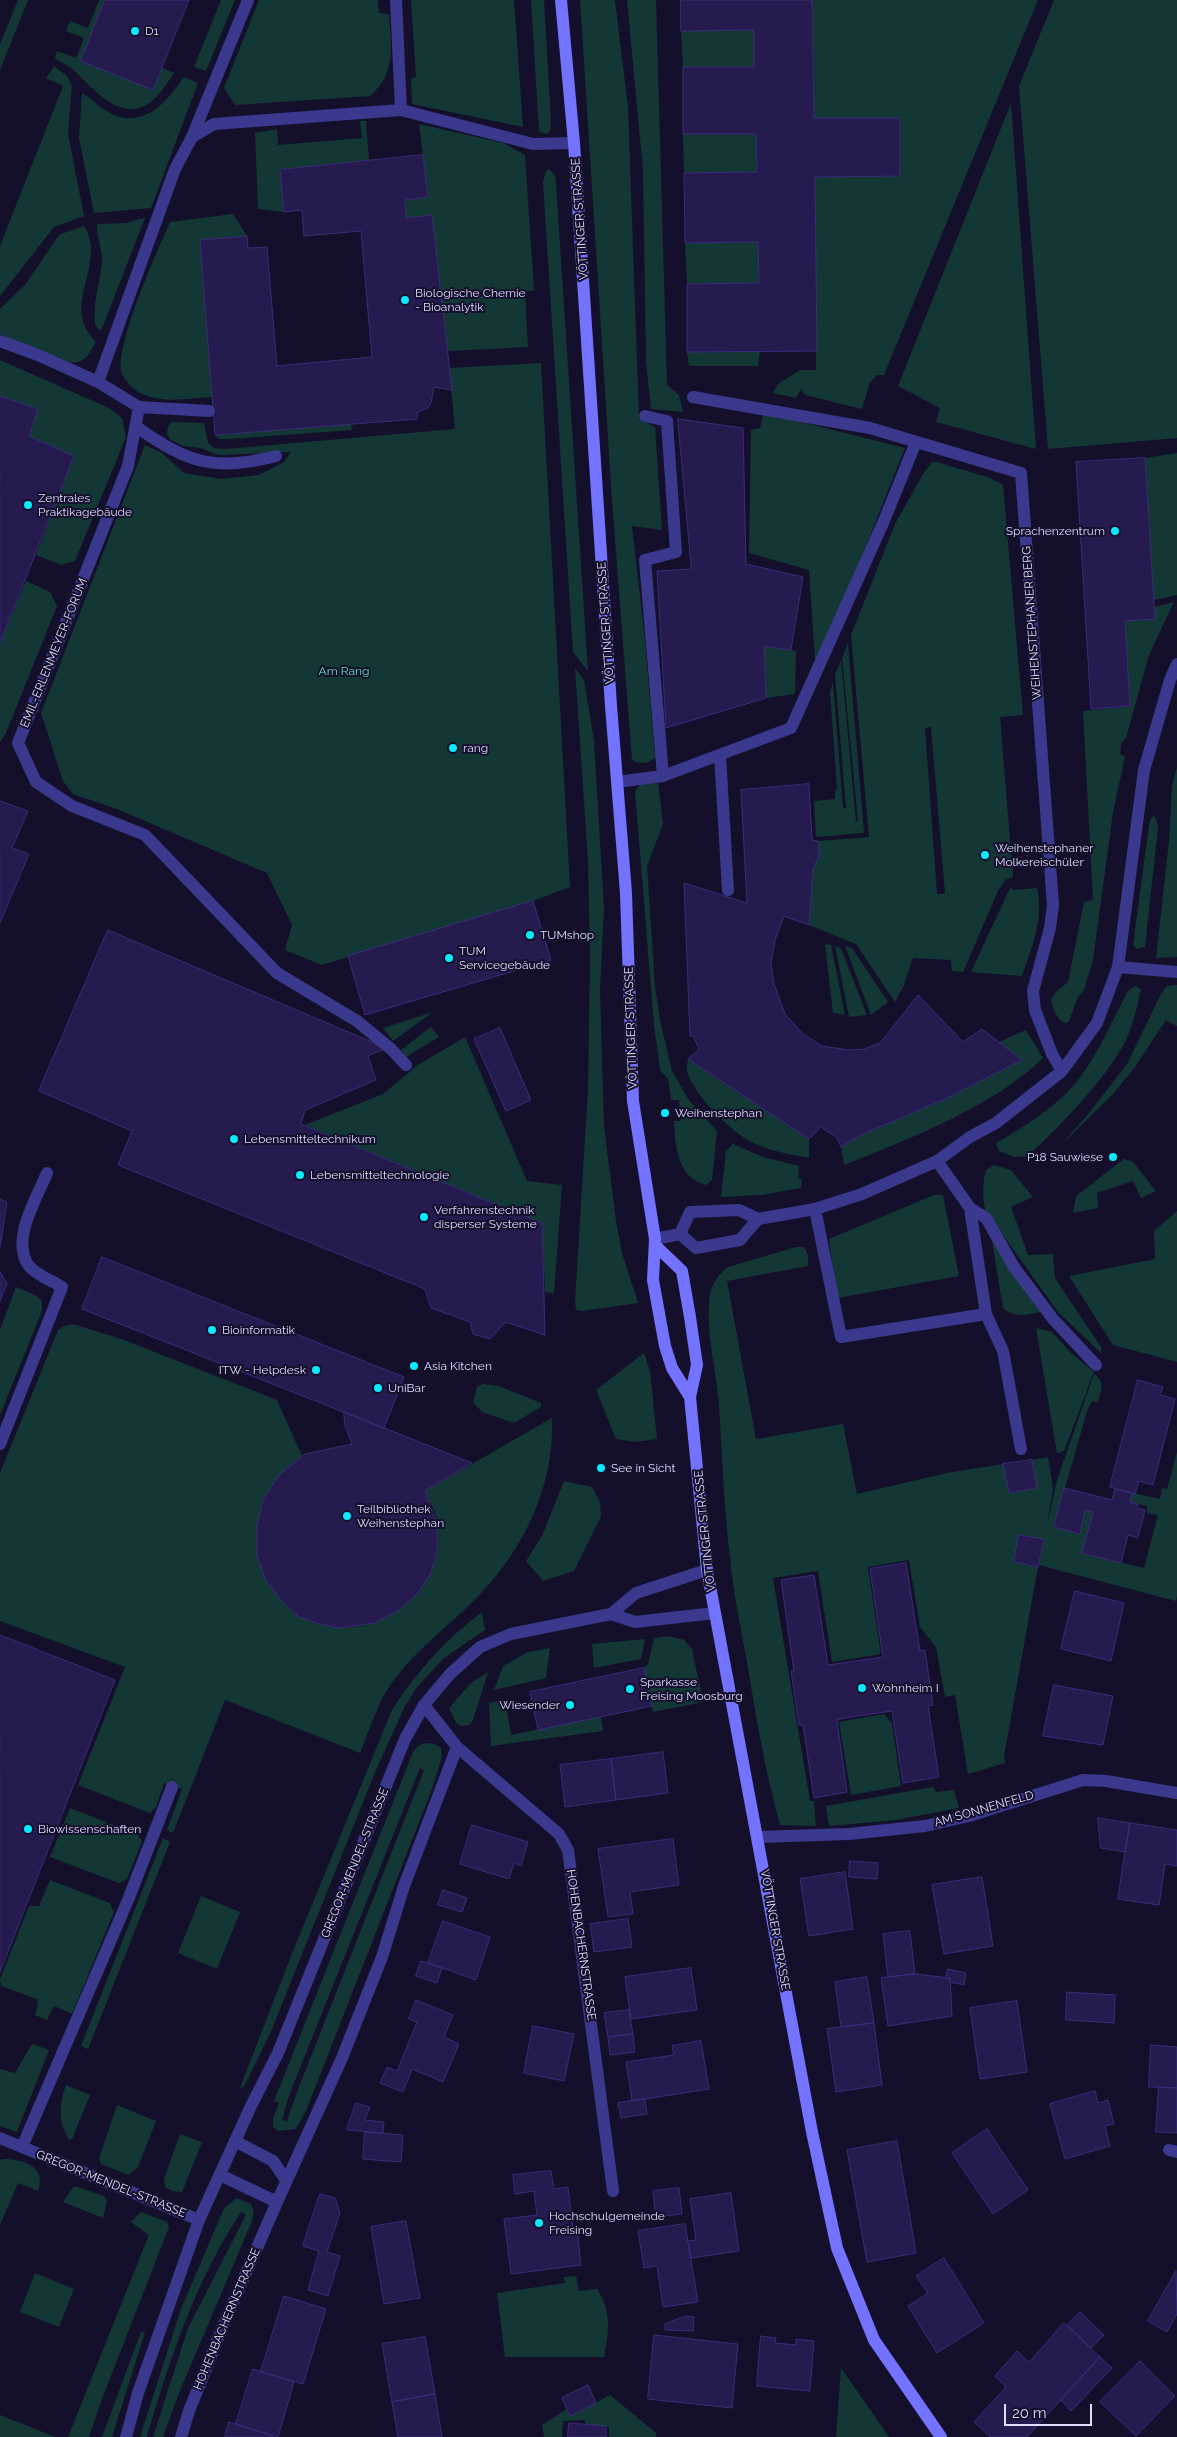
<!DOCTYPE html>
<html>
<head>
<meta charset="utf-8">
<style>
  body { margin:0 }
  #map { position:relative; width:1177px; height:2437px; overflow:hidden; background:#14102c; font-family:Raleway,sans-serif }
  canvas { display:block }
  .scale { position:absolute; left:1004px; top:2404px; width:88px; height:22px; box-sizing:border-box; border:2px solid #dfdcff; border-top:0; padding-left:6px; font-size:15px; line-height:18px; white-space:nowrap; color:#dfdcff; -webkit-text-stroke:4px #14102c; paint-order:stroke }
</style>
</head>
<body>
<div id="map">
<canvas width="1177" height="2437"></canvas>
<div class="scale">20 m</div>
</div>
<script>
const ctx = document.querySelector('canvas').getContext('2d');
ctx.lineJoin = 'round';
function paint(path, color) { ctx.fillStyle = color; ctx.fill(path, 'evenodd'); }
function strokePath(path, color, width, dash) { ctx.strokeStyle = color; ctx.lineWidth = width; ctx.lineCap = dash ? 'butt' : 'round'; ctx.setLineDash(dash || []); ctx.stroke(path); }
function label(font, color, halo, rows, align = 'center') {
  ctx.font = font + ' Raleway,sans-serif'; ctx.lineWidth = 4; ctx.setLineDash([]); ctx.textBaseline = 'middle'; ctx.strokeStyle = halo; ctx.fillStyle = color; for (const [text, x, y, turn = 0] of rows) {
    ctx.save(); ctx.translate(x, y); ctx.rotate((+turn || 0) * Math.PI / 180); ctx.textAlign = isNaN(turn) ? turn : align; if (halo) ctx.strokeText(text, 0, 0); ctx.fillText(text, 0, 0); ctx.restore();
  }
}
paint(new Path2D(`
  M18 0H28L0 70V44Z
  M99 0H105L81 61 153 90 162 68 174 73C168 82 161 93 153 100 124 126 94 90 75 71 69 66 61 62 55 59L57 51 76 58 84 38 66 31 70 21 88 28Z
  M221 0H235L206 71 194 67Z
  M259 0H378L379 13 389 14C391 47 397 72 370 96L235 105 224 88Z
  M411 0H514L523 127 412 104 411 79 416 77Z
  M531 0H544L551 122 550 131 547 134 539 132Z
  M580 0H615L628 107 639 419 655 427 662 530 632 526 645 640 655 758 647 763 635 762 632 759 631 747 612 500Z
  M627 0H656L667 385 679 395 683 412 651 409 646 362 643 170Z
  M812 0H1038L884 375H877L870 382 862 409 805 395 801 389 796 398 773 393 778 384 800 370H816L815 177 900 175V118H814Z
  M1054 0H1177V438L1048 449 1019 86Z
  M754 30V67H683L681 31Z
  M54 66 67 76 72 86 68 134 84 216 54 227 0 296V246L63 86 46 78Z
  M184 77 198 83 151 208 94 213 79 138 82 93C93 99 102 110 114 115 146 128 168 100 184 77Z
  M1011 103 1036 449 936 422 940 408 898 386Z
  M360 121H366L369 160 280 170 284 212 258 209 255 133 277 129 278 145 362 138Z
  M419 124 503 143 525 155 534 290 525 292 528 347 448 351 432 215 406 218 405 200 428 197Z
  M683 134H756L757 172 684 173Z
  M549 169 555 175 556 184 588 671 573 652 543 182 546 171Z
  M233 214 247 236 200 240 212 397C192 398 167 403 147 396 137 393 127 384 122 374 113 349 158 249 170 222Z
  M145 218 101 331 95 325C93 301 99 286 102 263 103 250 96 237 97 224L126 223Z
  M84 226C103 254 77 289 82 318 84 328 90 335 96 342 91 350 87 360 78 362 65 366 14 340 0 334V309L25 285 57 238 61 234Z
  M758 242 759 283 687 284 685 243Z
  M760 351 758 366H689L687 352Z
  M0 360 109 408 122 418 126 437 75 561 61 565 36 555 74 456 29 436 38 409 0 396Z
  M541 363 570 887 533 901 322 965 285 950 292 925 267 873 117 809 73 794 63 781 41 713 145 445 162 453 184 473 221 479 259 475 284 462 291 452 218 455 201 448 183 446 171 440 167 434 168 426 172 422 204 423 208 443 214 448 226 449 455 429 449 368Z
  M763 415H773L905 448 820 661 815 659 809 570 749 553 751 430 760 428Z
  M351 424 352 430 230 439H220L215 435Z
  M1177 453V595L1154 600 1145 458Z
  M932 462H937L990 478 1003 485 1023 715 1000 717 1013 877 1005 880 998 891 963 972 952 971 951 960 913 958 904 985 895 1002 856 944 809 925 813 869 819 856 818 841 869 837 851 635 895 524 923 474ZM931 727 945 893 944 894H937L925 728Z
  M26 581 50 592 57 606 6 733 0 742V643Z
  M1174 602 1149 655 1126 738 1121 743 1120 754 1125 757 1113 812 1093 960 1084 990 1078 997 1069 1021 1065 1023C1056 1019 1054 1010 1051 1000L1056 992 1068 982 1084 902 1093 900 1083 711 1130 706 1125 621 1155 619 1154 607Z
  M848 643 864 833 816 837 814 801 835 799V791L837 789 830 692 833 682 843 808H846L835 674 841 661 856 821H858L842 658Z
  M764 646 796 651 795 694 766 698Z
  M575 668 584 680 594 741 604 908 600 990 604 1126 616 1221 622 1253 638 1303 582 1311 576 1310 575 1301 588 1090 590 959 588 860Z
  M1177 767V957L1156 958 1169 841 1172 786Z
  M658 783 663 824 647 866 655 986 660 1020 672 1071 689 1100 717 1131 712 1180 706 1185C677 1178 675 1145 674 1121H681L679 1100H671L668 1079 660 1070 654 1025 635 791 641 784Z
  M1155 816 1158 828 1145 947 1137 949 1133 945 1149 825 1151 818Z
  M1010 888 1015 890 1037 888C1044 919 1032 947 1022 976L971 972Z
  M825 944 831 945 845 1015 833 1013Z
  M835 946 841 948 867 1015 849 1017Z
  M845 946 852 948 888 1002 871 1015Z
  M1177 985V1026L1166 1020 1135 1067 1113 1094 1061 1145 1090 1112 1127 1064 1161 994 1167 986Z
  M1135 986 1141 989C1138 1003 1135 1017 1130 1030 1116 1070 1059 1127 1028 1156L1015 1157 999 1151 996 1143C1026 1126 1061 1104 1081 1076 1100 1050 1113 1019 1128 991Z
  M433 1012 393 1041 383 1028Z
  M431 1027 439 1037 406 1057 401 1050Z
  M1026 1030 1043 1058C996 1105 905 1141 844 1165L841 1147 861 1135 943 1100 1021 1060 999 1042Z
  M465 1037 527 1181 562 1185 554 1293 545 1292 542 1223 305 1125 383 1094 418 1065Z
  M688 1059 809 1139V1158C789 1154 768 1151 750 1141 729 1130 693 1094 687 1071 686 1067 688 1063 688 1059Z
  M733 1144 763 1157 799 1166 798 1178 802 1180 801 1188 761 1195 721 1197 726 1151Z
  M1124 1159 1133 1162 1156 1191 1141 1198 1133 1181 1097 1193 1098 1208 1073 1213 1076 1196Z
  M994 1165 1011 1170 1033 1197 1011 1207 1028 1255 1053 1254 1055 1278 1101 1347V1353L1058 1312 985 1210C983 1196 982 1184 986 1170Z
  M934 1195H943L959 1276 837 1298 829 1239Z
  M1177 1211V1362L1113 1345 1069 1276 1155 1259 1154 1231Z
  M992 1241 1040 1312C1027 1315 1014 1318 1003 1308Z
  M796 1247H804L808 1255V1266L727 1281 756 1439 843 1424 857 1494 947 1473 1003 1464 1009 1493 1037 1488 1032 1460 1048 1457 1053 1489 1047 1525 1057 1480 1094 1374C1106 1382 1101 1391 1098 1402L1092 1401 1087 1411 1054 1527 1080 1534 1085 1510 1093 1512 1082 1553 1144 1568 1158 1515 1147 1513V1506L1130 1502 1133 1493 1160 1499 1162 1488 1167 1489 1177 1452V1596L1176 1601 1039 1565 1044 1540 1019 1535 1014 1562 1038 1567 1004 1756 1005 1763 968 1774 955 1695 945 1697 936 1647 920 1627 909 1560 868 1567 881 1654 832 1662 818 1571 773 1578 810 1801H814L816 1826 780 1825C765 1771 756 1717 747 1662 741 1628 733 1593 730 1558 724 1507 722 1455 719 1404 716 1368 705 1330 710 1295 712 1283 719 1274 728 1267Z
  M16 1287 37 1296 42 1301V1311L0 1415V1330Z
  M73 1324 124 1340 277 1400 302 1456C269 1484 258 1498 257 1542 257 1561 263 1576 274 1591 281 1600 290 1612 301 1617 366 1650 445 1600 438 1526 437 1514 430 1502 425 1491L552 1418C555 1493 517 1562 463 1611 435 1637 402 1663 383 1697 375 1712 367 1736 360 1753L225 1700 173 1833 167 1830 182 1789 164 1783 156 1807 150 1813 78 1785 125 1667 0 1621V1473L58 1330 64 1326Z
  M1036 1328 1052 1332 1070 1352 1094 1372 1064 1451 1057 1453Z
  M644 1353 650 1371 657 1439 635 1442 616 1439 596 1390Z
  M483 1384 499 1386 541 1403V1407L514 1423 482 1412 473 1402 477 1387Z
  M564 1481 592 1487 600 1502 601 1516 574 1571 543 1581 526 1561 542 1536Z
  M482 1612 485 1630 444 1658 417 1687 405 1706 376 1770 272 2029 244 2087 240 2088 291 1956 392 1710C416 1672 446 1639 482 1612Z
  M669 1636 684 1640 692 1649 703 1702 653 1712 644 1668 648 1664 654 1638Z
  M645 1639 641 1659 594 1668 592 1644Z
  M550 1648 546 1678 494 1690 503 1666 528 1652Z
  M488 1672 473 1720 469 1725 461 1726 456 1723 449 1708 471 1683Z
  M505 1700 511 1735 601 1716 603 1731 491 1746 489 1703Z
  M884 1714 892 1723 901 1786 851 1795 839 1722Z
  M426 1743 435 1744 441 1748 442 1757 432 1789 306 2111 296 2129 278 2131 273 2127V2119L279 2103 274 2101 413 1752 419 1745ZM420 1768 424 1770 297 2092 287 2121 282 2120 290 2093Z
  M933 1787 936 1792 954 1790 959 1808 896 1820 829 1826 826 1806Z
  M70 1808 137 1834 142 1841 127 1879 119 1883 50 1857Z
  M163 1838 170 1842 88 2049 81 2046Z
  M50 1880 110 1903 114 1912 72 2014 54 2006 47 2020 35 2015 38 2003 37 1999 1 1986 0 1979 29 1906H39Z
  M201 1896 240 1912 217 1969 178 1953Z
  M32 2044 49 2050 17 2132 0 2126V2069L15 2073Z
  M66 2085 90 2095 72 2139 69 2140C58 2121 59 2105 66 2085Z
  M117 2105 156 2121 138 2167 129 2175 101 2164 99 2158Z
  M180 2134 202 2142 182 2192 172 2191 165 2187 164 2179Z
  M3 2159C24 2159 47 2167 38 2191L18 2183 0 2225V2160Z
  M74 2186 104 2196 107 2201 103 2218 63 2202Z
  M237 2198 251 2204 254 2212 252 2221 179 2393 163 2437H153L188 2328 246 2215 241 2212C196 2280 169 2360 147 2437H140L181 2309 224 2208Z
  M141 2212 167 2222 169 2227 102 2399 89 2437H68L149 2235 131 2222Z
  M35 2273 74 2289 59 2327 20 2312Z
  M576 2276 579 2291 597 2289C612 2311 609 2333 604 2357H505L497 2293 565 2283 564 2277Z
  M141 2332H145L112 2437H102Z
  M841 2368 889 2437H836Z
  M610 2395 656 2433V2437H609V2427L585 2424V2420L563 2421 562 2437H544L542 2425 567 2409 571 2416Z
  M0 2415 55 2437H0Z`), '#133735');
const building = new Path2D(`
  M105 0H189L153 90 81 61Z
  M681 0H812L814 118H900V176L815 177 817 351 687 352V284L759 283 758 242 685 243 684 173 757 172 756 134H683V67H754V30L681 31Z
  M423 155 428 197 405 200 406 218 432 215 452 390 434 387 431 403 428 408 418 412 417 419 215 435 200 240 247 236 248 248 267 247 277 366 372 357 361 231 304 236 302 210 284 212 280 170Z
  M0 396 38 409 29 436 74 456 0 643Z
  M678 419 743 428 746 564 803 577 791 650 764 646 766 698 666 728 657 571 691 569Z
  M1145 458 1155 619 1125 621 1130 706 1091 709 1076 462Z
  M809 784 812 840 818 841 819 856 813 869 809 925 784 916 775 940 771 964 774 984 785 1014 803 1034 822 1046 849 1050 865 1049 881 1042 918 995 963 1042 982 1029 1022 1060 943 1100 861 1135 841 1147 837 1138 821 1127 809 1139 688 1059 699 1049 694 1037 690 1036 684 883 747 903 741 790Z
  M0 801 28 811 12 848 29 854 0 923Z
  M533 901 551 960 365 1015 348 956Z
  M108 930 386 1048 368 1056 376 1080 305 1110 301 1124 542 1223 545 1335 506 1322 490 1339 473 1334 470 1322 431 1308 425 1289 118 1165 132 1131 39 1091Z
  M500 1028 531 1100 506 1111 474 1039Z
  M0 1199 7 1202 0 1247Z
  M102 1257 404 1377 384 1428 82 1309Z
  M0 1272 7 1284 0 1301Z
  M1138 1380 1163 1387 1160 1395 1175 1399 1153 1485 1139 1481 1135 1494 1110 1487Z
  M344 1412 472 1463 425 1491 438 1526 437 1549 431 1573 418 1593 398 1611 375 1623 338 1628 320 1624 299 1617 281 1600 265 1579 257 1555V1527L263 1499 280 1474 305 1454 352 1444 345 1425Z
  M1032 1460 1037 1488 1009 1493 1003 1464Z
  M1064 1488 1112 1500 1115 1489 1133 1493 1130 1502 1138 1504 1137 1508 1145 1510 1138 1538 1128 1535 1121 1563 1082 1553 1093 1512 1085 1510 1080 1534 1054 1527Z
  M1019 1535 1044 1539 1038 1567 1014 1562Z
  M906 1563 920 1651 925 1650 933 1705 928 1706 939 1777 903 1783 892 1711 845 1718 837 1720 847 1792 814 1798 803 1725H799L791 1671H794L781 1580 814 1575 828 1665 883 1657 870 1569Z
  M1075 1591 1124 1603 1111 1661 1061 1649Z
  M0 1635 115 1680 0 1972Z
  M644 1668 652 1706 538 1730 530 1692Z
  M1054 1685 1113 1696 1103 1745 1043 1736Z
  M663 1752 668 1793 616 1800 611 1759Z
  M611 1759 616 1800 565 1807 560 1765Z
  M1098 1818 1130 1823 1125 1852 1101 1848Z
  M1130 1823 1177 1830V1866L1165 1864 1159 1905 1118 1899Z
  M472 1825 528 1842 521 1866 514 1863 509 1879 460 1864Z
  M673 1839 679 1885 630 1892 633 1914 608 1917 598 1849Z
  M850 1861 878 1863 877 1879 849 1877Z
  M845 1872 853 1929 809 1936 800 1879Z
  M982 1877 993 1946 944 1954 932 1885Z
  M443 1890 467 1898 462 1912 438 1905Z
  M628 1919 632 1947 594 1952 590 1924Z
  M443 1921 490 1937 476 1980 428 1963Z
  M910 1931 915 1974 888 1977 883 1934Z
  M421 1961 442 1968 437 1983 416 1976Z
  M691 1968 697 2010 631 2019 625 1977Z
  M948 1969 966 1973 964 1985 950 1982V1978H946Z
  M915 1974 950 1978 952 2016 888 2026 881 1978Z
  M867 1977 874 2023 841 2027 835 1982Z
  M1067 1992 1115 1995 1114 2023 1066 2020Z
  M416 2000 453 2015 444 2037 459 2044 443 2082 412 2069 403 2092 380 2083 387 2067 397 2071 417 2022 409 2019Z
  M1017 2001 1027 2072 980 2079 970 2008Z
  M629 2010 633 2034 608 2037 604 2013Z
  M874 2023 882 2085 836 2092 827 2029Z
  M533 2026 574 2034 564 2081 524 2073Z
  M633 2034 635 2052 610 2055 608 2037Z
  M701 2041 709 2089 632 2101 626 2062 674 2055 672 2046Z
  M1151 2045 1177 2047V2088L1149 2087Z
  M1159 2087 1177 2088V2133L1156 2132Z
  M1095 2091 1098 2103 1108 2100 1114 2124 1105 2126 1110 2146 1065 2159 1050 2104Z
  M645 2099 647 2114 621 2118 618 2103Z
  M356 2103 370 2107 365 2120 384 2122 383 2133 347 2130Z
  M987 2129 1028 2190 993 2214 952 2153Z
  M365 2132 403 2135 401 2162 363 2159Z
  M897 2141 916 2253 867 2262 847 2150Z
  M551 2171 554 2189 568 2187 573 2227H577L581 2265 511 2274 504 2219 537 2215 534 2191 515 2194 513 2175Z
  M679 2188 682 2214 656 2217 653 2191Z
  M731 2193 739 2251 691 2258 688 2241 696 2240 690 2199Z
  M320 2194 335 2198 340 2213 327 2252 340 2256 328 2296 308 2290 319 2251 303 2246Z
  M406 2221 420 2298 384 2304 371 2227Z
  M685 2224 698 2302 663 2307 657 2266 644 2268 638 2231Z
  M944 2258 984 2323 937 2353 908 2306 928 2293 916 2276Z
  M1176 2271 1177 2314 1167 2332 1148 2321Z
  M284 2296 326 2309 303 2384 261 2372Z
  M1080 2312 1104 2335 1091 2348 1067 2325Z
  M686 2316 694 2317 693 2331 665 2330V2324Z
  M1064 2323 1100 2357 1027 2437H990L974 2422 1006 2387 995 2376 1017 2351 1029 2362Z
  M654 2335 738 2344 732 2408 648 2399Z
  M761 2336 776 2338 775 2343 796 2345V2339L814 2341 810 2391 757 2386Z
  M425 2337 435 2394 392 2402 382 2344Z
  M1100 2357 1112 2368 1071 2411 1061 2400Z
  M1140 2361 1175 2396 1136 2436 1100 2402Z
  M253 2369 294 2382 278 2437 236 2424Z
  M588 2385 596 2403 570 2416 562 2398Z
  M435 2394 442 2437H398L392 2402Z
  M229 2422 273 2436V2437H225Z
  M569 2423 606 2426V2437H568Z`);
paint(building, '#251b4e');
strokePath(building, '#3a2c7b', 1);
strokePath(new Path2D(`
  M396 0 401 110
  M192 137 248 0
  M0 341 38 355 98 382 139 407 209 411
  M98 382 175 169 192 137 214 124 401 110 533 144 574 143
  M139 407 128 466 18 743 36 782 72 806 145 835 277 973 357 1021 391 1049 406 1065
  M645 416 667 421 676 552 645 560 663 776
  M137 427C186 463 216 472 276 456
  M720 755 728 890
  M617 782 663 776 791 728 883 523 916 442
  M1118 967 1177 972
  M970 1208 986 1218 1014 1267 1053 1319 1096 1365
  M815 1209 841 1337 986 1314 970 1208 937 1161
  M986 1314 1003 1351 1021 1449
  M0 2138 22 2147`), '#3b398d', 12);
strokePath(new Path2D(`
  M693 397 870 428 1021 473 1053 905 1050 928 1033 991 1035 1010 1052 1054 1062 1071
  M680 1234 690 1212 739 1210 758 1219 815 1209 862 1194 937 1161 970 1137 996 1123 1062 1071 1097 1023 1118 967 1144 770 1170 680 1177 664
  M680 1234 696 1248 740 1240 758 1219
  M655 1239 680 1234
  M0 1444 62 1287C53 1281 36 1275 29 1266 10 1240 37 1198 47 1173
  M424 1705 457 1747 559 1834 568 1850 613 2191
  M172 1787 128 1900 22 2147 199 2220
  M759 1837 849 1834 925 1826 969 1816 1083 1780 1106 1781 1177 1793
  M235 2141 273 2161 286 2180
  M1169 2150 1177 2152
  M220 2175 277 2202
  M181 2437 189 2411 225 2321 277 2202 342 2058 382 1957 404 1886 457 1747`), '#3b398d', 12);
strokePath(new Path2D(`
  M611 1614 636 1593 707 1570
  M126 2437 138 2393 199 2220 251 2106 278 2053 405 1739 424 1705 450 1674 480 1647 511 1634 611 1614 635 1622 715 1613`), '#3b398d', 12);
strokePath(new Path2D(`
  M561 0 574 143 611 706 626 893 633 1101 655 1239 653 1280 665 1346 672 1368 690 1397
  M656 1246 682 1271 690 1317 697 1365 690 1397 707 1570 812 2132 837 2248 874 2340 941 2437`), '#7373ff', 12);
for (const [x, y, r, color] of [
  [135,31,5,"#08ebff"],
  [405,300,5,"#08ebff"],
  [28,505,5,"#08ebff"],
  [1115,531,5,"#08ebff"],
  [453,748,5,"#08ebff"],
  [985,855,5,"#08ebff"],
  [530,935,5,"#08ebff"],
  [449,958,5,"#08ebff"],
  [665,1113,5,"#08ebff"],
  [234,1139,5,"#08ebff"],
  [1113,1157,5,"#08ebff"],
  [300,1175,5,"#08ebff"],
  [424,1217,5,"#08ebff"],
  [212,1330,5,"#08ebff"],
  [414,1366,5,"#08ebff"],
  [316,1370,5,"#08ebff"],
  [378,1388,5,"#08ebff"],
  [601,1468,5,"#08ebff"],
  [347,1516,5,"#08ebff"],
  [862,1688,5,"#08ebff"],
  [630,1689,5,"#08ebff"],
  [570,1705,5,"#08ebff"],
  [28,1829,5,"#08ebff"],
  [539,2223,5,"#08ebff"]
]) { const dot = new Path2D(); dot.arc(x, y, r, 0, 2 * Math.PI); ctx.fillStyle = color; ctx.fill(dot); strokePath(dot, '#14102c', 2); }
label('12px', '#dfdcff', '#14102c', [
  ["D1",145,31],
  ["Biologische Chemie",415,293],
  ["- Bioanalytik",415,307],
  ["Zentrales",38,498],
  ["Praktikagebäude",38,512],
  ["Sprachenzentrum",1105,531,"right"],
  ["rang",463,748],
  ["Weihenstephaner",995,848],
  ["Molkereischüler",995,862],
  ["TUMshop",540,935],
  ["TUM",459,951],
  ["Servicegebäude",459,965],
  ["Weihenstephan",675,1113],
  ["Lebensmitteltechnikum",244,1139],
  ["P18 Sauwiese",1103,1157,"right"],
  ["Lebensmitteltechnologie",310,1175],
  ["Verfahrenstechnik",434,1210],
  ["disperser Systeme",434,1224],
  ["Bioinformatik",222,1330],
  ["Asia Kitchen",424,1366],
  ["ITW - Helpdesk",306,1370,"right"],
  ["UniBar",388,1388],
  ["See in Sicht",611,1468],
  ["Teilbibliothek",357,1509],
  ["Weihenstephan",357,1523],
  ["Sparkasse",640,1682],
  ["Freising Moosburg",640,1696],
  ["Wohnheim I",872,1688],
  ["Wiesender",560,1705,"right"],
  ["Biowissenschaften",38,1829],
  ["Hochschulgemeinde",549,2216],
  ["Freising",549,2230]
], 'left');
label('12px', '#dfdcff', '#14102c', [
  ["VÖTTINGER STRASSE",580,219,-94],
  ["VÖTTINGER STRASSE",606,623,-94],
  ["WEIHENSTEPHANER BERG",1032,623,-94],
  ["EMIL-ERLENMEYER-FORUM",54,653,-68],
  ["VÖTTINGER STRASSE",631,1028,-92],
  ["VÖTTINGER STRASSE",705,1531,-96],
  ["AM SONNENFELD",984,1809,-16],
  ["GREGOR-MENDEL-STRASSE",355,1863,-68],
  ["VÖTTINGER STRASSE",775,1930,80],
  ["HOHENBACHERNSTRASSE",581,1945,82],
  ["GREGOR-MENDEL-STRASSE",111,2184,22],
  ["HOHENBACHERNSTRASSE",227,2319,-67]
]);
label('12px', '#61e6c2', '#14102c', [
  ["Am Rang",344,671]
]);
</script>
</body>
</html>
